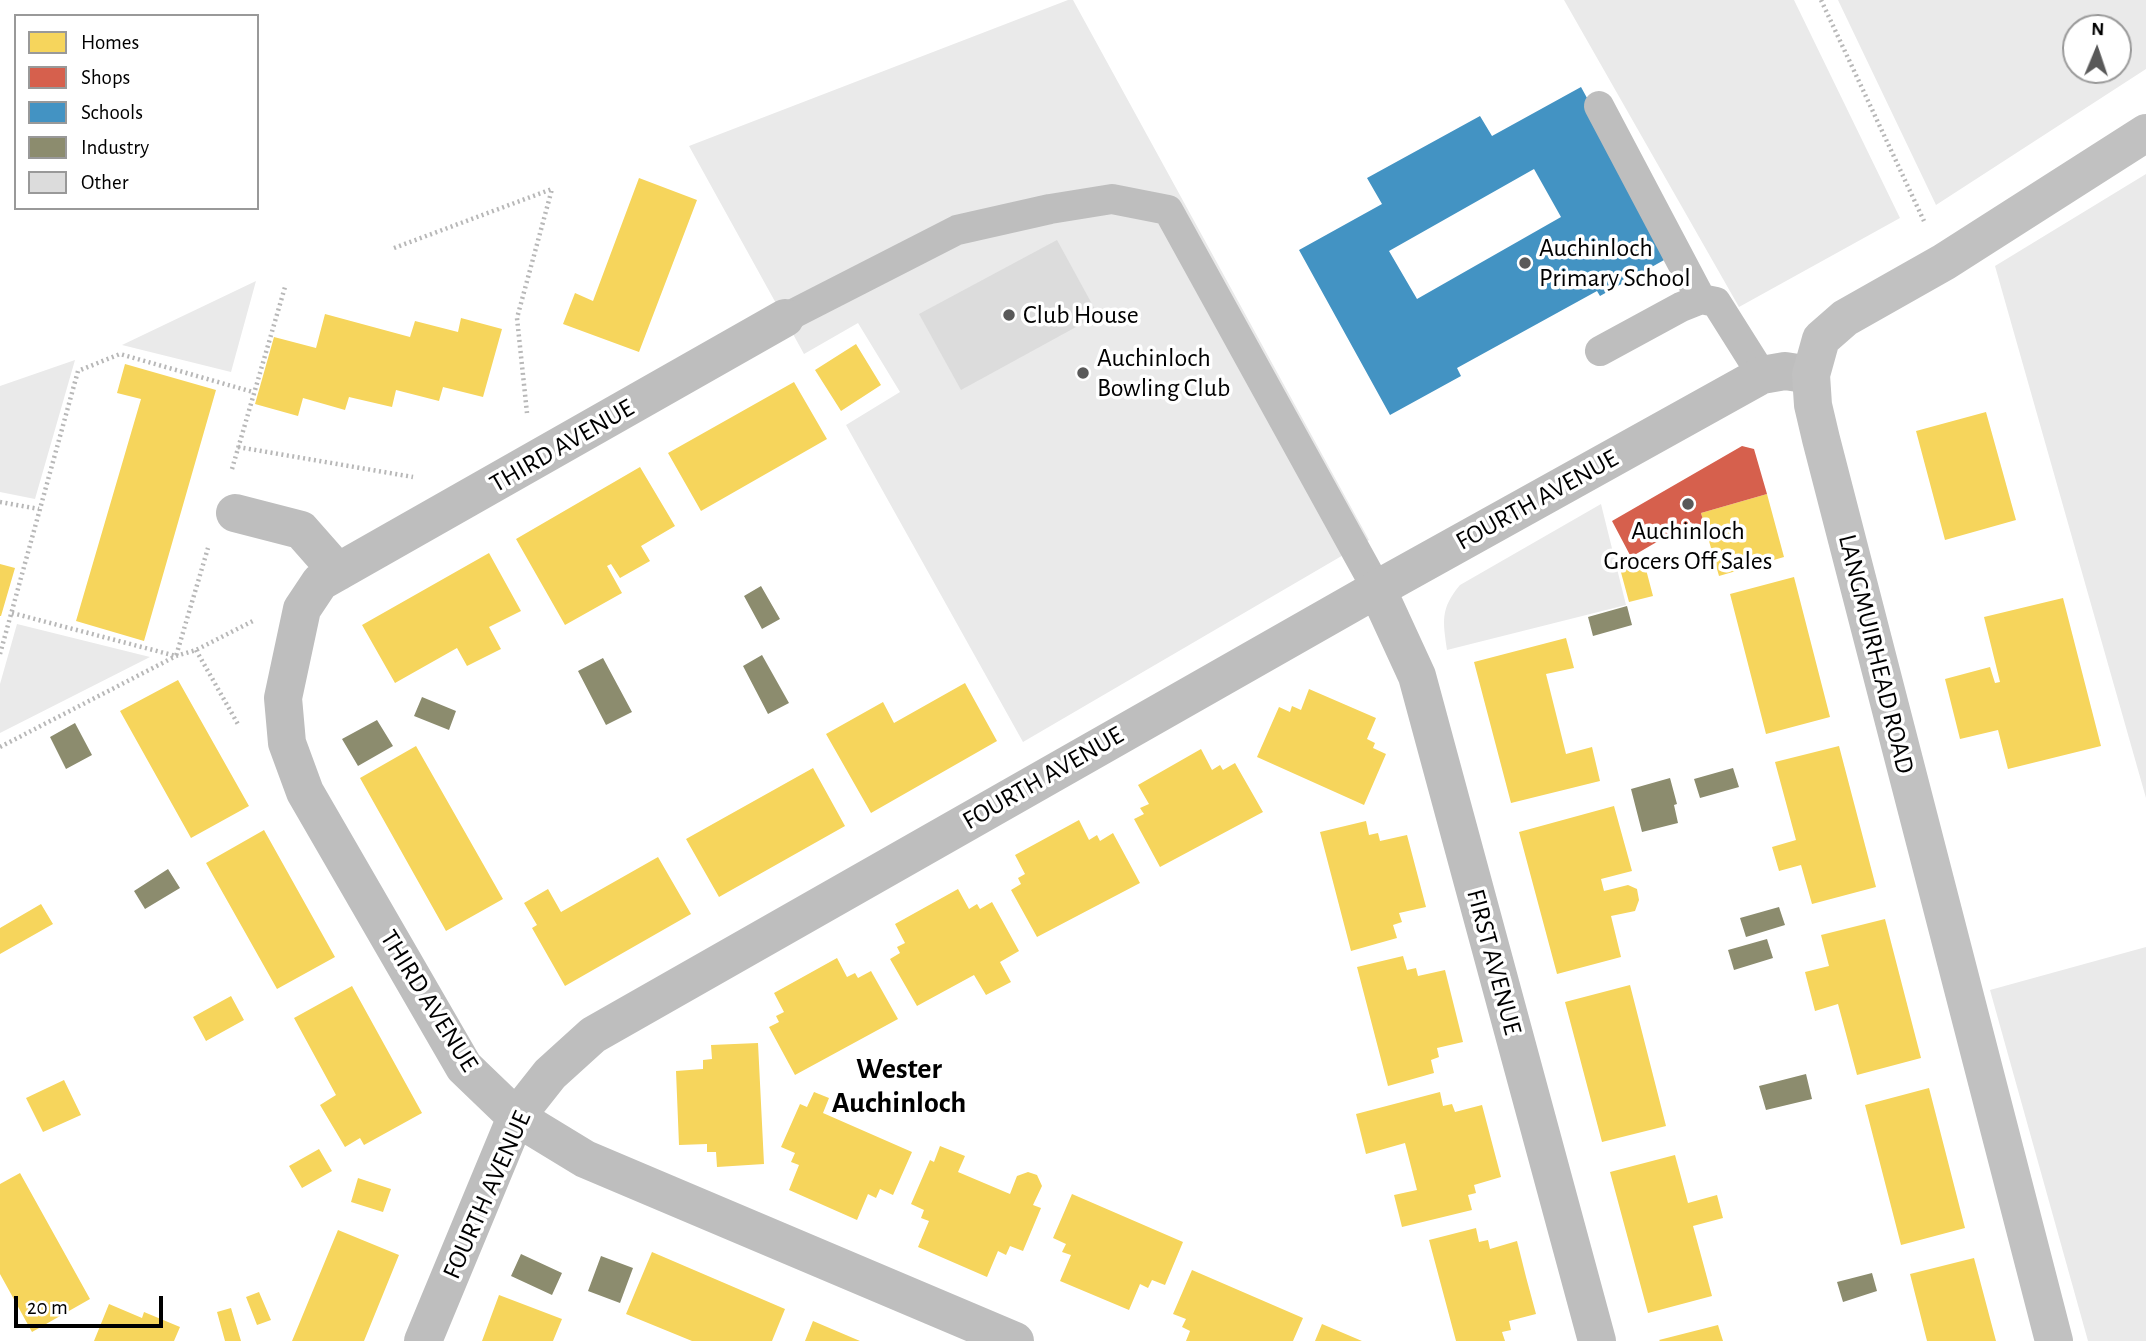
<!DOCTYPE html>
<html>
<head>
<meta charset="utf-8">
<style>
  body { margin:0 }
  #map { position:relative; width:2146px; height:1341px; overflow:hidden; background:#fff; font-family:"Alegreya Sans",sans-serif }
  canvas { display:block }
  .legend { position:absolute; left:14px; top:14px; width:245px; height:196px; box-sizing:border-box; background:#fff; border:2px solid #999; margin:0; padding:9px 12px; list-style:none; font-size:21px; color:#000 }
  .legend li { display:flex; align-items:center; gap:14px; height:35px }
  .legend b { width:35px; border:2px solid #999 }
  .north { position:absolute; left:2062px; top:14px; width:70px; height:70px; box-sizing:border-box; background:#fff; border:2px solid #999; border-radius:50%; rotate:2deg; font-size:19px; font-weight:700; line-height:28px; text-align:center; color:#000 }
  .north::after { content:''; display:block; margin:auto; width:24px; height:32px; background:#595959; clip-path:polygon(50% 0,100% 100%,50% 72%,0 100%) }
  .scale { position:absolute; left:14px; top:1296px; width:149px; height:32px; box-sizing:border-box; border:4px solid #000; border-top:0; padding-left:9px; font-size:21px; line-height:24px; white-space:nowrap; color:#000; -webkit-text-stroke:5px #fff; paint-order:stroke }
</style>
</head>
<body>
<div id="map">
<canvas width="2146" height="1341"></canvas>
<ul class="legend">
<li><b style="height:19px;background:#f6d55c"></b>Homes</li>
<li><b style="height:19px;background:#d6604d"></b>Shops</li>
<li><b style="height:19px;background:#4393c3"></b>Schools</li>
<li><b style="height:19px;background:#8c8c6e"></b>Industry</li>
<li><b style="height:19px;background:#dcdcdc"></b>Other</li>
</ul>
<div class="north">N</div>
<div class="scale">20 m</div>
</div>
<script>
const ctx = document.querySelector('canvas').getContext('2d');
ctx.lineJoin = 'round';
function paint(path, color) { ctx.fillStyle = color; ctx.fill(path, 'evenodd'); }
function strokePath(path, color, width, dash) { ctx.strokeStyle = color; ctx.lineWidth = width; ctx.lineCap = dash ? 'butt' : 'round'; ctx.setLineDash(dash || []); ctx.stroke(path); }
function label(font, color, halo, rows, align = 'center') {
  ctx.font = font + ' "Alegreya Sans",sans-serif'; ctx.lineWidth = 7; ctx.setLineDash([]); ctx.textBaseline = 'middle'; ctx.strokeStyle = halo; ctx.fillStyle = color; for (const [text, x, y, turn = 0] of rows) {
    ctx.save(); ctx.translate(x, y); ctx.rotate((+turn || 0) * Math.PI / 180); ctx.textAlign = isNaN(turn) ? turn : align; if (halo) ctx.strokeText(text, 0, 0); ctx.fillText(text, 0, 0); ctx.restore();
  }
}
paint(new Path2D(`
  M1068 0H1073L1369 540 1023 742 846 425 900 392 858 323 804 354 689 146Z
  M1564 0H1794L1900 218 1739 307Z
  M1838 0H2146V69L1936 205ZM2076 28H2118V70H2076Z
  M2146 174V798L1995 266Z
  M256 281 231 372 122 345Z
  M75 360 35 499 0 492V386Z
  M1601 504 1626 605 1447 650C1443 621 1440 609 1460 585Z
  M17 624 150 657 0 733V684Z
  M2146 947V1341H2088L1990 990Z`), '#eaeaea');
paint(new Path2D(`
  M639 178 697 200 639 352 563 324 575 293 593 301Z
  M325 314 410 337 415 321 458 332 461 318 502 329 483 397 443 387 439 401 396 390 392 407 349 397 345 410 303 398 298 416 255 404 274 337 316 348Z
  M856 344 881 385 841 411 815 370Z
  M125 364 216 390 144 641 76 621 141 399 117 393Z
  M794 382 827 439 701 511 668 453Z
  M1986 412 2016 520 1945 540 1916 431Z
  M640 467 675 526 641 546 650 561 620 578 611 564 607 566 622 593 565 625 516 539Z
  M1767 494 1784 557 1719 576 1701 513Z
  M489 553 521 611 489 627 501 649 467 666 457 648 395 683 362 625Z
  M1643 558 1653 596 1629 602 1619 565Z
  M0 564 15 568 1 616H0Z
  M1794 577 1830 717 1766 734 1730 594Z
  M2063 598 2101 746 2008 769 1998 730 1960 739 1945 679 1990 667 1995 683 2000 682 1984 617Z
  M1566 638 1574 668 1546 674 1566 754 1592 747 1600 781 1511 803 1474 662Z
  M178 680 249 806 191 838 120 711Z
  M965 683 997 741 871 813 826 734 883 702 894 723Z
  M1309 689 1376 718 1367 739 1375 743 1373 748 1386 754 1364 805 1257 757 1279 707 1290 712 1292 706 1301 710Z
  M416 746 503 899 446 931 360 778Z
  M1839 746 1876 887 1812 904 1801 865 1779 871 1772 847 1796 840 1775 762Z
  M1201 749 1212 770 1220 765 1223 770 1235 763 1263 812 1160 867 1134 819 1144 814 1140 808 1149 804 1138 785Z
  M813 768 845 826 719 897 686 839Z
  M1614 806 1632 871 1601 879 1604 891 1628 885 1637 889 1639 900 1635 911 1611 916 1621 957 1557 974 1519 832Z
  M1079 820 1089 840 1097 835 1100 841 1113 833 1140 883 1037 937 1011 890 1021 884 1018 878 1025 874 1015 855Z
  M1366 821 1369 835 1378 833 1380 841 1407 835 1426 907 1399 913 1402 922 1393 925 1397 938 1351 951 1320 832Z
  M264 830 335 957 277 989 206 863Z
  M658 857 691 914 565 986 532 928 537 925 524 903 548 889 561 912Z
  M958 889 969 909 977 904 980 909 992 902 1019 951 1000 962 1011 982 986 995 974 975 917 1006 890 959 900 953 897 947 905 943 895 924Z
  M41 904 53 924 0 954V928Z
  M1885 919 1921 1058 1857 1075 1838 1004 1815 1011 1805 972 1829 966 1821 935Z
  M1403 956 1407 970 1416 968 1418 976 1445 970 1463 1042 1437 1048 1439 1057 1431 1060 1434 1073 1388 1086 1357 967Z
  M837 958 847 977 855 973 858 978 871 971 898 1019 795 1075 769 1027 779 1022 776 1016 784 1012 774 993Z
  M1630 985 1666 1126 1602 1142 1565 1002Z
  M352 986 422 1113 364 1145 360 1138 345 1147 320 1105 336 1095 294 1018Z
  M231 996 244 1020 206 1041 193 1017Z
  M758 1043 764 1164 717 1167 716 1152H707V1144L679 1145 676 1071 703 1069V1060L712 1059 711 1045Z
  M64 1080 81 1115 43 1132 26 1098Z
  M1929 1088 1965 1228 1901 1245 1865 1105Z
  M814 1092 829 1098 823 1113 912 1152 893 1195 880 1189 876 1198 868 1194 857 1220 789 1190 799 1165 791 1162 795 1153 781 1147 800 1104 807 1107Z
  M1440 1092 1443 1106 1452 1104 1455 1112 1482 1105 1501 1177 1474 1185 1476 1193 1468 1195 1472 1210 1402 1227 1394 1195 1417 1190 1405 1143 1366 1154 1356 1114Z
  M940 1146 965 1156 958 1172 1010 1194 1017 1176 1028 1172 1037 1175 1042 1186 1033 1205 1041 1208 1023 1251 1010 1246 1006 1255 998 1251 987 1277 918 1247 929 1221 921 1218 924 1210 911 1204 930 1160 934 1162Z
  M319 1149 332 1171 302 1188 289 1166Z
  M1675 1155 1688 1203 1717 1195 1723 1218 1693 1226 1712 1296 1648 1313 1610 1172Z
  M20 1173 90 1299 32 1332 0 1274V1184Z
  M358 1178 391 1189 383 1212 351 1202Z
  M1072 1194 1183 1242 1165 1285 1152 1280 1148 1288 1140 1284 1129 1310 1060 1281 1071 1255 1062 1252 1066 1244 1053 1238Z
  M1476 1228 1479 1242 1488 1240 1490 1249 1517 1241 1526 1277 1536 1314 1509 1321 1511 1330 1502 1332 1505 1341H1456L1429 1240Z
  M338 1230 399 1255 364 1341H292Z
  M652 1252 785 1309 772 1341H692L626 1314Z
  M1974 1258 1996 1341H1927L1910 1274Z
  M1192 1270 1303 1318 1293 1341H1186L1190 1331 1182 1327 1186 1319 1173 1314Z
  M259 1292 271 1320 257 1325 246 1297Z
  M499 1295 562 1319 553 1341H482Z
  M109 1304 142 1318 144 1312 180 1327 174 1341H94Z
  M231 1308 241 1341H225L217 1312Z
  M813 1321 860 1341H805Z
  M1322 1324 1362 1341H1315Z
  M1718 1325 1723 1341H1660L1659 1340Z`), '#f6d55c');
paint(new Path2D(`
  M1742 446 1754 449 1767 494 1701 513 1705 527 1696 532 1691 522 1631 557 1612 521Z`), '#d6604d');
paint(new Path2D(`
  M1581 87 1673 255 1600 296 1597 291 1457 368 1461 376 1390 415 1299 250 1382 204 1367 178 1480 116 1492 136ZM1534 169 1561 217 1417 299 1389 251Z`), '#4393c3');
paint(new Path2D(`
  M761 586 780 619 762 629 744 596Z
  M1627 606 1632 625 1593 636 1588 617Z
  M762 655 789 703 768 714 743 666Z
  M603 658 632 712 606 725 578 671Z
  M422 697 456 711 449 730 414 716Z
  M377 720 393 746 358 766 342 739Z
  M75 723 92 755 66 769 50 737Z
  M1733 768 1739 787 1700 798 1694 779Z
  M1670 778 1677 804 1674 805 1678 823 1642 832 1631 789Z
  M168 869 180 888 145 909 134 891Z
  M1779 907 1785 925 1746 937 1740 918Z
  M1767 939 1773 958 1734 970 1728 950Z
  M1806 1074 1812 1099 1766 1110 1759 1086Z
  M521 1254 562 1273 552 1295 511 1276Z
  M601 1256 633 1268 620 1303 588 1291Z
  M1872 1273 1877 1291 1843 1302 1837 1282Z`), '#8c8c6e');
paint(new Path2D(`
  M1057 240 1098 315 961 390 919 314Z`), '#dcdcdc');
strokePath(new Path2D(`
  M1821 0 1924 221
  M394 248 552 189 517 318 527 413
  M238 447 413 477
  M232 469 285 287
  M0 502 39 509
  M12 613 176 656 208 548
  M196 650 239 726
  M0 654 78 371 120 354 253 392
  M0 747 176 656 196 650 253 621`), '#b8b8b8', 4.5, [2, 3.5]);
strokePath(new Path2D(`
  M1599 106 1701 299
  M785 318 957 230 1050 209 1112 199 1168 210 1377 589
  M1600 351 1681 307 1701 299 1716 302 1762 375`), '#bebebe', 30);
strokePath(new Path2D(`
  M785 318 320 582 302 609 283 698 287 743 305 792 464 1067 516 1117 585 1159 1015 1341
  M235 513 301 530 338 572
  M1377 589 1417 676 1597 1341
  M423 1341 516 1117 550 1074 593 1035 1377 589 1762 375 1785 371 1811 375`), '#bebebe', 38);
strokePath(new Path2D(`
  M2054 1341 1821 439 1813 405 1811 375 1821 339 1845 318 1944 262 2146 133`), '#c1c1c1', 38);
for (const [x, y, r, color] of [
  [1525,263,7,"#595959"],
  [1009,315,7,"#595959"],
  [1083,373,7,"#595959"],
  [1688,504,7,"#595959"]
]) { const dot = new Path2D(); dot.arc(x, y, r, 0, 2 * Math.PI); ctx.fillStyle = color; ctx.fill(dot); strokePath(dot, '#fff', 2.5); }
label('26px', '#000', '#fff', [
  ["Auchinloch",1539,248],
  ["Primary School",1539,278],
  ["Club House",1023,315],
  ["Auchinloch",1097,358],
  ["Bowling Club",1097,388],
  ["Auchinloch",1688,531,"center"],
  ["Grocers Off Sales",1688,561,"center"]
], 'left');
label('26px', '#000', '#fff', [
  ["THIRD AVENUE",562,446,-30],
  ["FOURTH AVENUE",1537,500,-29],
  ["LANGMUIRHEAD ROAD",1876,654,76],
  ["FOURTH AVENUE",1043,778,-30],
  ["FIRST AVENUE",1494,962,75],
  ["THIRD AVENUE",429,1001,58],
  ["FOURTH AVENUE",487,1195,-66]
]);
label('bold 30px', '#000', '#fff', [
  ["Wester",899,1069],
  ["Auchinloch",899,1103]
]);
</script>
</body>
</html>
